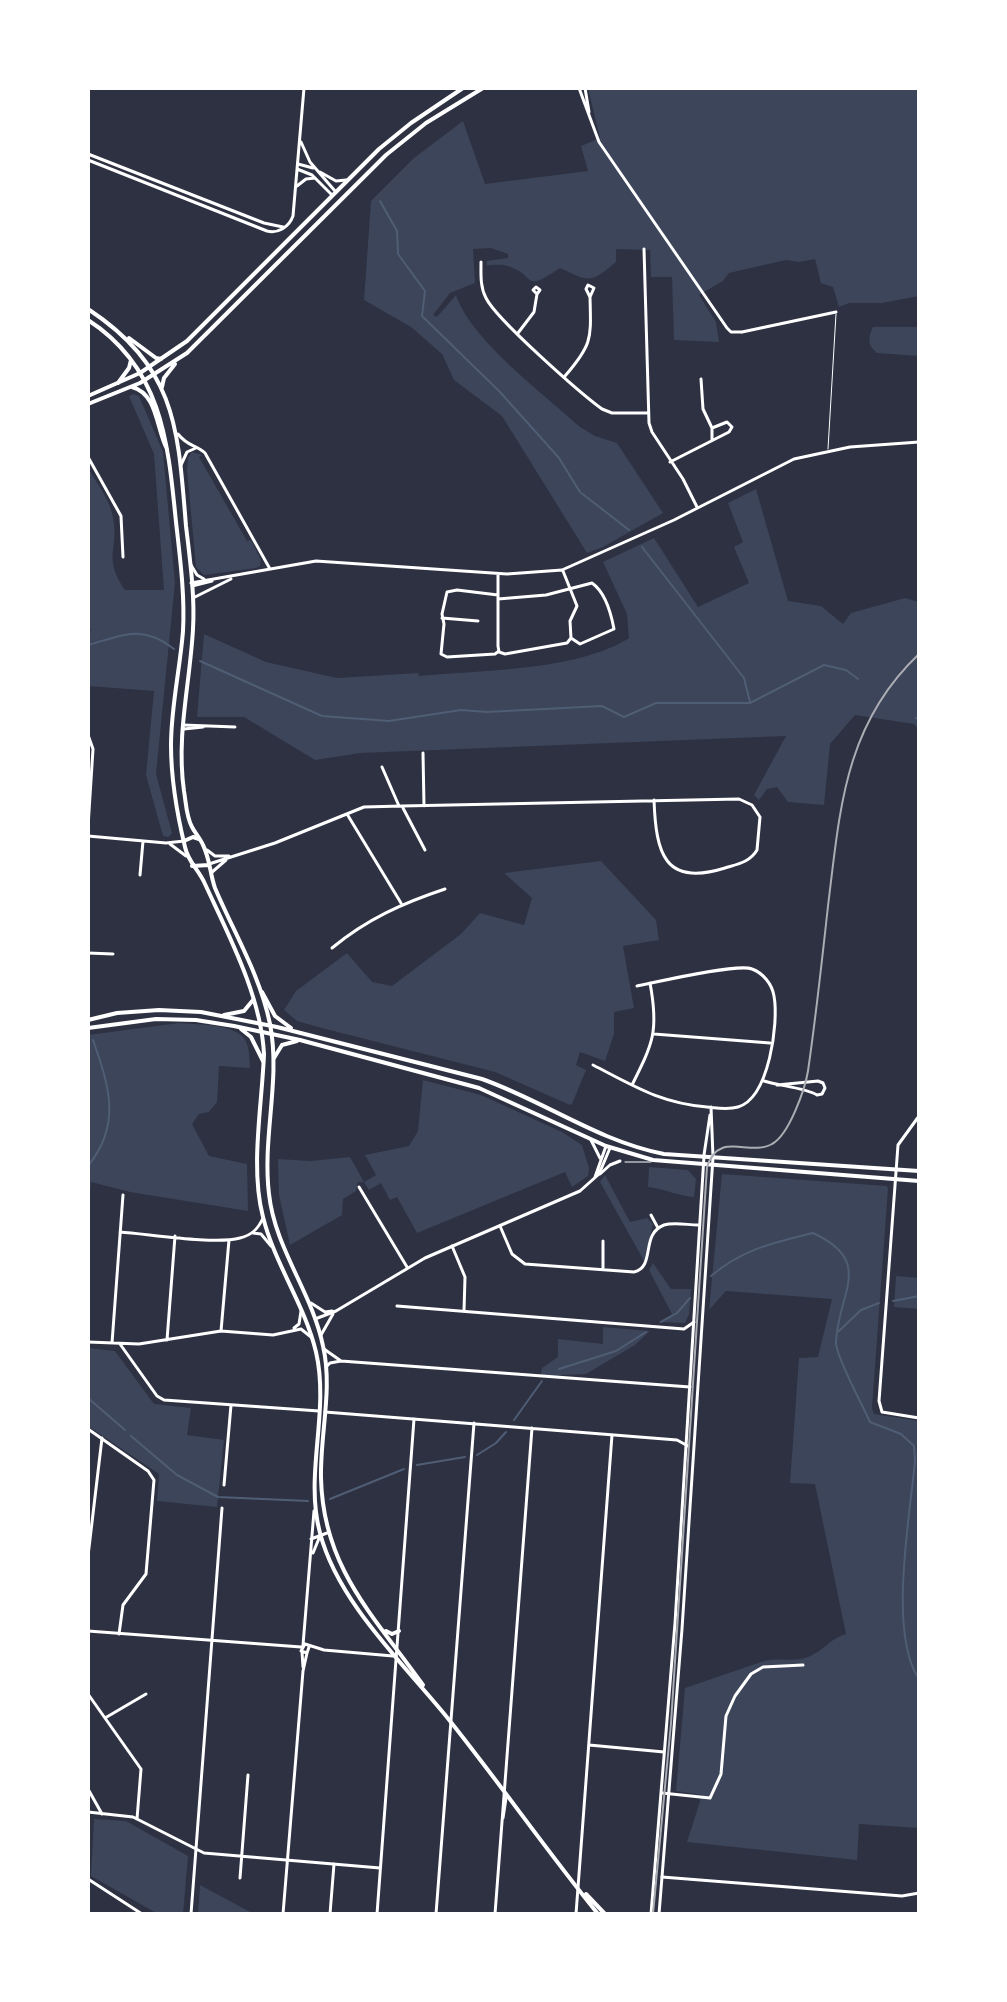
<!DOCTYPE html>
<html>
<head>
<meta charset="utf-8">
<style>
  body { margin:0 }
  #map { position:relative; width:1007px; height:2002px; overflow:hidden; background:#2d3142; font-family:Manrope,sans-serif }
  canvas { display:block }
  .frame { position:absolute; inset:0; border:90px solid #fff; pointer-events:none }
</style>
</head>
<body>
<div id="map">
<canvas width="1007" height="2002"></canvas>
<div class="frame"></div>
</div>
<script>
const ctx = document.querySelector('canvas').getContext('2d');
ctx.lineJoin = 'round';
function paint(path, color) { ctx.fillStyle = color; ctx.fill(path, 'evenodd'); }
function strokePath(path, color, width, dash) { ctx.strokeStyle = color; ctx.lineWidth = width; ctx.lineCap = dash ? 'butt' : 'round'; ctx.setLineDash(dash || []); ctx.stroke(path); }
paint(new Path2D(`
  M588 88H919V296L882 303H849L839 307 833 287 821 283 815 259 799 262 786 260 729 273 723 281 699 295 716 322 719 342 674 340 672 277H651L650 250 616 249V262C590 284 590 282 560 268 521 294 538 276 508 266 502 264 493 265 487 265V261L508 258V254L491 248 473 249 475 283 450 293 433 315 437 317 456 295C471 340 543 393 580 427L595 436 617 443 663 513 603 547 587 553 502 416 454 380 442 354 411 327 364 300 371 201 414 158 463 121 485 184 588 171 581 146 600 138Z
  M873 327H919V356L877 353C867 345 868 337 873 327Z
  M134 394 139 396 163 452 175 583 156 774 172 833 169 837 163 836 146 775 154 691 88 686V631H91L88 621V468C96 482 108 497 112 513 121 549 101 555 125 590H164L154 454 129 396Z
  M192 452 202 455 199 457 247 541 251 540 261 560 260 566 256 568 204 575 196 567 187 470 188 458Z
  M756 489 788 601 821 606 843 624 851 613 905 598 919 602V730L914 724 855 715 830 744 824 805 788 802 777 787 767 789 759 800 754 795 786 736 361 753 315 760 244 717H197L204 634 266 662 337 678 418 673 419 676C480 670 577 671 629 638L627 614 603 562 654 538 698 607 749 583 734 547 743 542 728 503Z
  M601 861 656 920 659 940 623 946 634 1008 614 1012V1034L605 1061 580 1052 576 1065 586 1070 572 1104 570 1105 495 1072 318 1027 297 1021 284 1010 296 991 347 953 372 982 392 986 461 934 480 913 524 925 532 898 504 873Z
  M179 1023C196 1025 230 1023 243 1037 250 1044 249 1058 250 1068L219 1066 217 1102 209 1112 199 1114 192 1124 209 1156 247 1164 248 1211 130 1192 91 1182 88 1219V1035Z
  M423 1080 481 1095 562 1132 582 1145 589 1168 588 1176 572 1187 565 1172 417 1233 397 1197 390 1200 381 1183 369 1190 364 1182H358L356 1191 343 1199 342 1215 290 1245 279 1195 278 1159 311 1161 350 1157 364 1182 376 1175 365 1155 409 1146 418 1131Z
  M649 1167 688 1170 696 1179 694 1197C678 1196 665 1189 648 1187Z
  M722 1174 887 1186 888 1189 872 1408 874 1414 919 1421V1828L859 1824 857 1860 687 1842 702 1795 676 1791 685 1688 764 1661C781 1657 798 1664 814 1654 827 1647 830 1639 846 1634L815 1484 790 1483 799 1358 818 1357 832 1299 726 1291 709 1310Z
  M605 1175 630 1222 647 1218 653 1224 644 1261 600 1182Z
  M653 1263 671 1289H691L689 1314 685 1323 658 1322 672 1314 649 1270Z
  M896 1276 919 1278V1309L894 1307Z
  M603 1327 650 1331 635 1345 586 1374 541 1376 542 1368 558 1357V1339L603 1344Z
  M88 1348 115 1351 154 1404 191 1408 187 1435 224 1440 217 1507 157 1501 159 1474 88 1426Z
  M94 1819 126 1821 188 1856 183 1914H158L91 1876Z
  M200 1885 254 1914H198Z`), '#3c4559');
strokePath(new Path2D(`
  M380 201 397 231 398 254 425 291 422 316 500 392 559 458 580 492 629 530
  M642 547 744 678 750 702
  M88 645C124 635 142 624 174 649
  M200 661 322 716 389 721 461 710 487 712 602 706 624 717 656 703H750L824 665 846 670 858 679
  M916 718 919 719
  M88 1166C122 1124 109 1086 93 1040
  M711 1276C743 1249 773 1243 813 1233 876 1262 837 1294 836 1343 836 1357 863 1406 870 1422L901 1434 914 1446 915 1461C910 1516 888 1634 919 1679
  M893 1301 919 1296
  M661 1322 677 1313 690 1298
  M839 1331 861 1310 879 1303
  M559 1369 616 1351 646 1332
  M88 1398 125 1430
  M514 1420 542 1381
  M131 1436 177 1475 218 1497 308 1501
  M477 1455 496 1443 506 1432
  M417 1465 465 1457
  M330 1499 404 1469`), '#4f5d75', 2);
strokePath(new Path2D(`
  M828 449 836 314
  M625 1162H651`), '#fff', 1);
strokePath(new Path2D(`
  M301 142 310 162 335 191
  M88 154 264 223 283 227
  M88 160 267 231C278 234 289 227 293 216L304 88
  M298 164 313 168
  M297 169 312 175 332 195
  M320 172 336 181 346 180
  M297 186 306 179 315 178
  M644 249 649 423 652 432 683 479 697 507
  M481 262C481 274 480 287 486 298 496 319 580 393 602 409L612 413H647
  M588 285 594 288 590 297 586 289Z
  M536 287 540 290 537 294 533 290Z
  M742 332 836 312
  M518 333 534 312 537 294
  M565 376C593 344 591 338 590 297
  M701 379 703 409 712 428V439
  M178 434C188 447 197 445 205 453L270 569
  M88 457 121 516 123 557
  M670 462 729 432 732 427 727 422 712 428
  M181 465 187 452 196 448
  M191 565 197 575 204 579
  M498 574V646L499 652 505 654 567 643 571 638 570 621 577 606 563 571
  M191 583 316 561 507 574 562 570 674 520 794 459 850 447 919 442
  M192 586 212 581
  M498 595 457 590 447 592 442 614 444 624 441 654 447 657 495 654 499 651
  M195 597 231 579
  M498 599 546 595 592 583C605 592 611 613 614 629L580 644 571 638
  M442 618 478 621
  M183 725 235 727
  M184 729 203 727
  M88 735 93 749 88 827
  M423 753 424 806
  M382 767 399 806
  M403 808 425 850
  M347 814 401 903
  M88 836 166 843 184 841
  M170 844 186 856
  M207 850 215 856H229
  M209 864 275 843 364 807 402 806 739 799 752 805 760 817 757 850C750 862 738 864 725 868 664 887 656 853 654 800
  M211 873 226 860
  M140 875 143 841
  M332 948C367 919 403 903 445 889
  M88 953 113 954
  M654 1034 770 1043
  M593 1065C634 1086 660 1103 707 1107 717 1108 728 1110 738 1107 769 1098 779 1023 774 996 772 984 763 973 752 969 738 963 657 982 637 986
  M764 1081C780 1086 806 1088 817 1095L822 1094 825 1088 823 1083 818 1081 777 1085
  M632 1085C653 1043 659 1031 650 983
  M711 1107 713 1157
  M919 1116 898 1145 879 1401 882 1412 919 1418
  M704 1155 710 1115
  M600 1174 610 1165 620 1161
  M359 1187 407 1267
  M651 1215 658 1228
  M500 1226 512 1254 525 1264 634 1272C656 1267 640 1234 664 1225 674 1222 688 1225 698 1225
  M120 1232C149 1234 215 1245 240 1238 252 1235 258 1229 263 1218
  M253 1233 261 1234 271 1246
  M452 1246 465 1277 464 1311
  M603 1269V1241
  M397 1306 684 1329 694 1322
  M294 1328 299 1324 301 1311
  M221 1331 229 1240
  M167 1340 175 1236
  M88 1342 139 1344 221 1331 273 1335 301 1329 311 1337
  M112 1343 123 1195
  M120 1344 157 1396 164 1400 319 1411
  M324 1349 341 1361
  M326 1367 330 1363 341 1361 690 1387
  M325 1412 677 1440 688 1446
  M88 1429 148 1471 154 1480 146 1574 123 1605 119 1634
  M224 1485 231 1405
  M311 1539 327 1533
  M313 1553 320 1536
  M88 1556 102 1438
  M88 1631 301 1647
  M303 1645 314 1511
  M309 1647 307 1653 301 1651 305 1644 324 1650 393 1656
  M302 1652 303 1667
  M88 1694 141 1769 137 1819
  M105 1718 146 1694
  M589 1745 664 1752
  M88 1789 102 1814
  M662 1793 710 1798 721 1774 726 1716 735 1696 751 1674 763 1667 803 1665
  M88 1812 133 1817 204 1853 380 1868
  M503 1818 506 1798
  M662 1877 902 1896 919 1893
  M240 1878 248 1775
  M88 1879 142 1914
  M191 1914 222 1508
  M283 1914 303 1671 307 1653
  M330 1914 334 1864
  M377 1914 414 1419
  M436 1914 474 1423
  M495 1914 532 1428
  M576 1914 612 1435`), '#fff', 3);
strokePath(new Path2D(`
  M579 88 599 142 727 328 731 332H741
  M585 88 589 112
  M591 1140 600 1158
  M595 1177 606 1146
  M311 1303 325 1312 332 1311
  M315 1319 336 1311 425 1258 580 1191 599 1174 610 1148
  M321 1335 333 1314
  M651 1914 675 1623 704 1156
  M659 1914 682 1629 713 1157`), '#fff', 3);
strokePath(new Path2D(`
  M262 992 275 1016 291 1028
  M224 1015 244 1011 253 1000
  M88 1020 117 1013 159 1010 201 1012 277 1027 482 1079C544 1101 598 1141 664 1154L919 1171
  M88 1028 156 1019 196 1020 234 1026 300 1040 479 1088 606 1146 653 1160 919 1181
  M241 1029 251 1037 263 1061
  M274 1058 282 1045 297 1041`), '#fff', 4);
strokePath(new Path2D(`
  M88 309C177 368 178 429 186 526 190 560 195 595 193 629 190 684 176 736 184 791 186 802 186 816 192 827 195 833 200 838 203 845 210 859 210 874 215 888 234 933 260 975 270 1024 281 1080 262 1137 269 1194 275 1249 312 1292 323 1346 333 1389 320 1434 321 1478 323 1568 374 1616 423 1685
  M88 320C162 368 168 442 176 522 180 558 185 595 183 631 180 669 171 707 171 745 171 779 177 814 185 847 188 862 199 870 205 884 229 936 261 996 264 1054 262 1106 250 1168 263 1217 275 1265 305 1305 316 1352 330 1412 304 1474 320 1533 338 1603 406 1666 450 1721 501 1785 547 1851 598 1914
  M129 338 156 358 161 359
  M118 383 129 368 131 360
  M132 387C158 394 156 429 167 449
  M162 387 164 378 175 364
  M88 396 140 373 187 341 379 149 411 123 463 88
  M88 404 140 383 187 353 386 155 426 123 483 88
  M184 841 193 837 199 839
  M192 866 209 865
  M386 1631 392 1634 399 1631
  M586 1894 605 1914`), '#fff', 4);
strokePath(new Path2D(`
  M653 1914 671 1723 707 1167C719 1130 749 1157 772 1144 789 1135 805 1089 808 1071 816 1016 822 961 828 906 840 810 844 725 919 654`), '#abadb3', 2);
</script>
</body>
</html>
